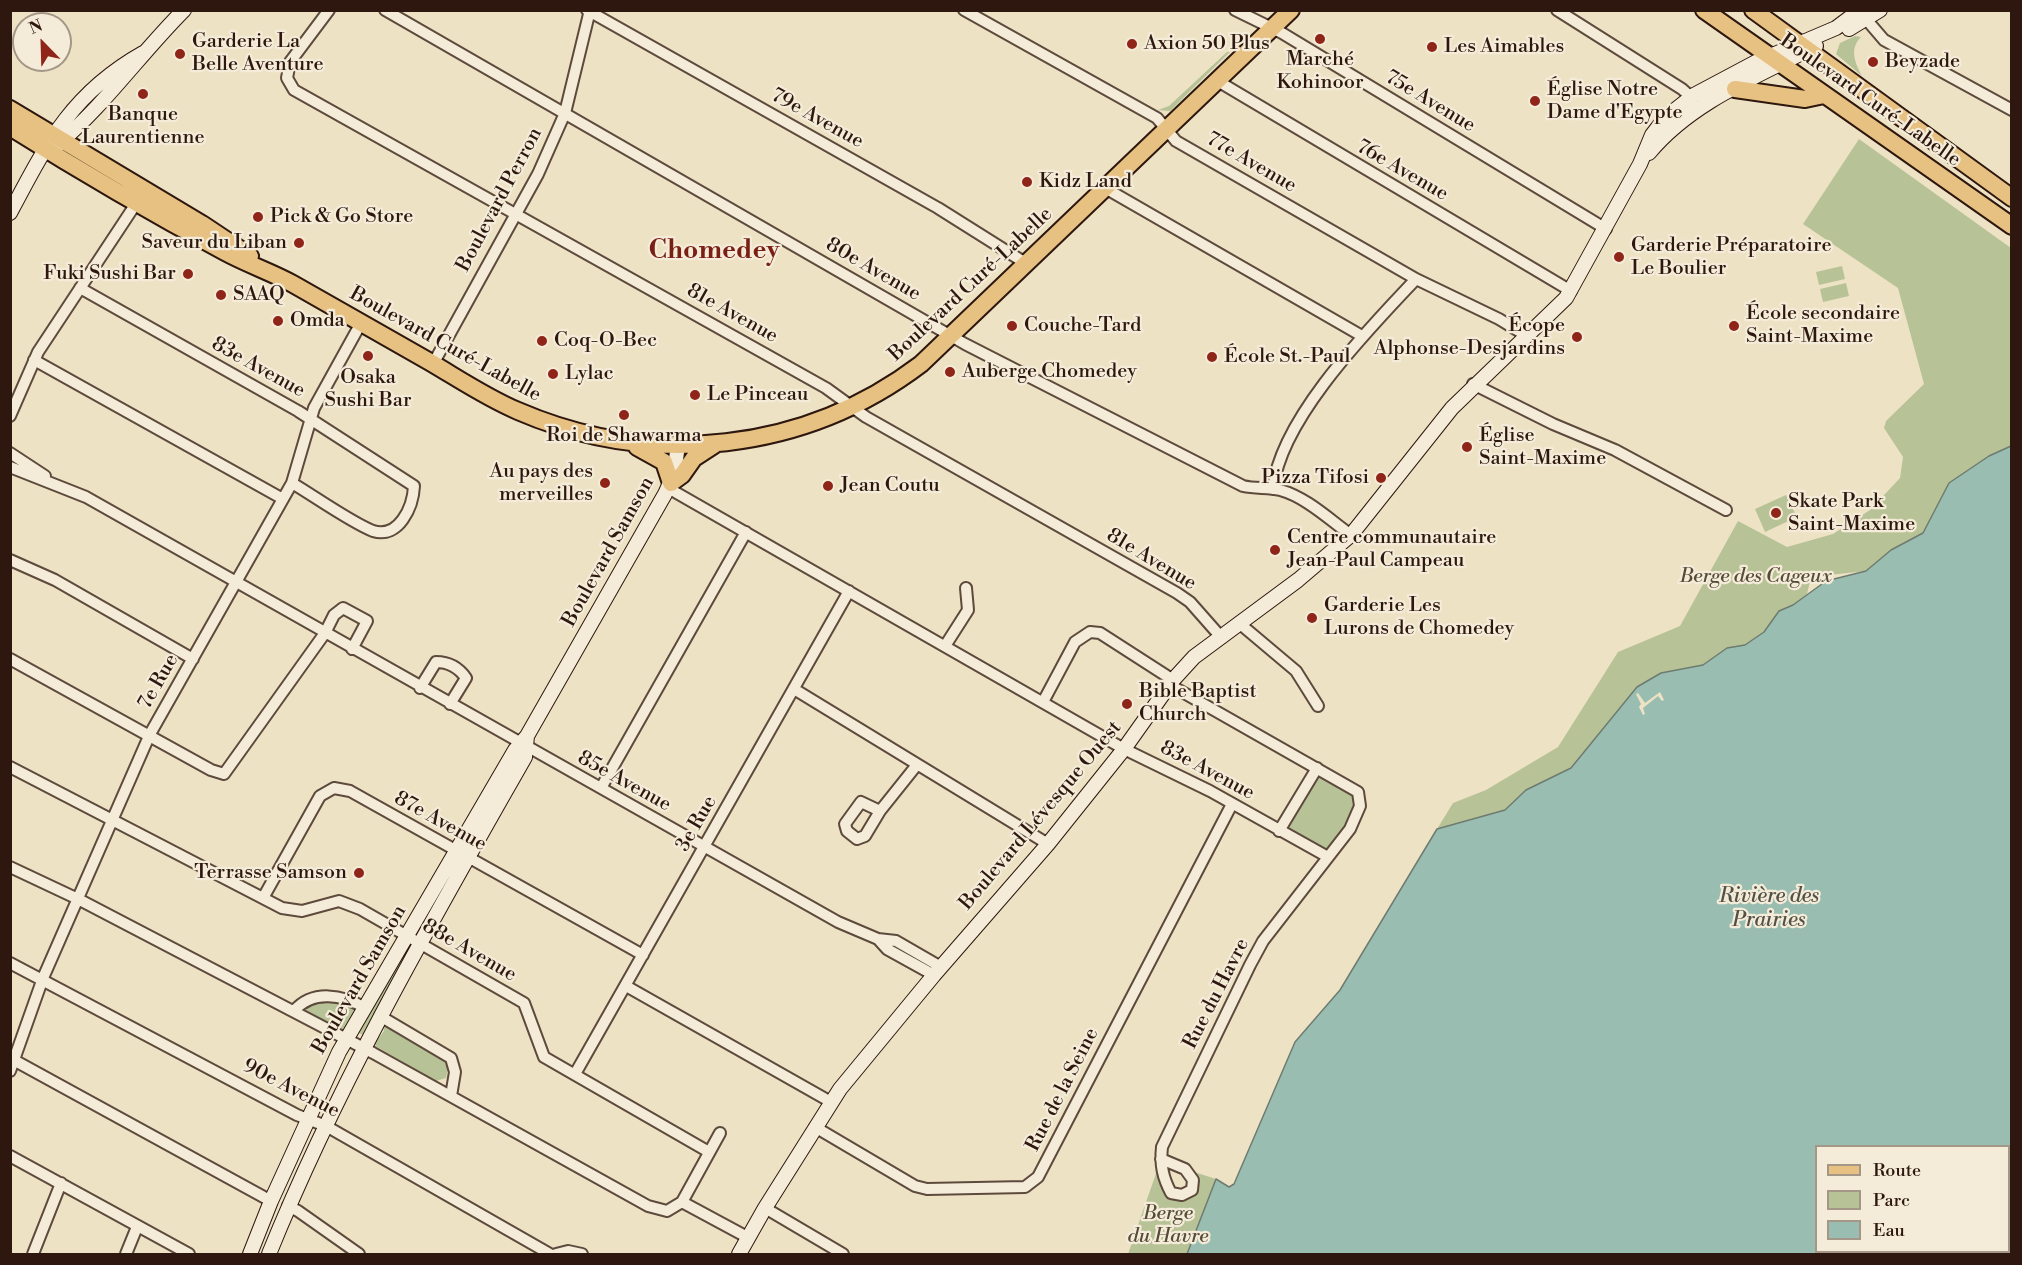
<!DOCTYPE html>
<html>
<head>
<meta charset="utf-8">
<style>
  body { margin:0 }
  #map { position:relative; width:2022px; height:1265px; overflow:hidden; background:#eee2c5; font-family:"Libre Bodoni",serif }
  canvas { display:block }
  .frame { position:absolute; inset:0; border:12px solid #2d170e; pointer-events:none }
  .legend { position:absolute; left:1815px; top:1145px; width:195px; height:108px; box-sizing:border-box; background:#f4ecd9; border:2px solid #a49788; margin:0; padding:8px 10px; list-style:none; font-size:18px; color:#2d170e }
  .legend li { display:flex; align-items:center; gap:12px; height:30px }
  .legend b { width:30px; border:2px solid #a49788 }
  .north { position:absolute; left:12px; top:12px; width:60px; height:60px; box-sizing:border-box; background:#f4ecd9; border:2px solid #a49788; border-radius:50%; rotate:337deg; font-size:16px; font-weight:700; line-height:24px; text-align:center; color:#2d170e }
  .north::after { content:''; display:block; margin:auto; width:21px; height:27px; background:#8f2418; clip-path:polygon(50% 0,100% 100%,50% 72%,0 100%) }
</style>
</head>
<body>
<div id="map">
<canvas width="2022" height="1265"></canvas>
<div class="frame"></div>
<ul class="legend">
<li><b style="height:8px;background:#e7c182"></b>Route</li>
<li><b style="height:16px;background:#b7c396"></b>Parc</li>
<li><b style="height:16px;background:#99beb1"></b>Eau</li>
</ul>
<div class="north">N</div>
</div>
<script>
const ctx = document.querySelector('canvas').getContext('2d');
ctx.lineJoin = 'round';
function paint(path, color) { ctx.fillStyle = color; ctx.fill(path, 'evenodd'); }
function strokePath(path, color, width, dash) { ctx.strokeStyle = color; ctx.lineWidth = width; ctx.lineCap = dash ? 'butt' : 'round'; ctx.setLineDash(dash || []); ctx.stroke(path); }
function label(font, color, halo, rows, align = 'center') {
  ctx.font = font + ' "Libre Bodoni",serif'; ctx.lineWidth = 4.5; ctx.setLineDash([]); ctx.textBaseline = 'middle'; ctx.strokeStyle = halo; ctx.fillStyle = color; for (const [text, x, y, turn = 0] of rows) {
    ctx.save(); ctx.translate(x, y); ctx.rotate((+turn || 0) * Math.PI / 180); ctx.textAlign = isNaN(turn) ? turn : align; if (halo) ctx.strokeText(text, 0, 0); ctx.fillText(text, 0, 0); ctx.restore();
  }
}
paint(new Path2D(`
  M1855 36 1861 37C1849 49 1855 63 1862 76L1836 54 1840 43Z
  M1227 52H1230L1170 111 1158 110 1169 106Z
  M1859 139 2011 248V446L1989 456 1949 483 1923 533 1891 550 1866 571 1811 577 1807 594 1793 605 1779 611 1764 632 1745 645 1727 648 1703 665 1661 673 1637 687 1571 768 1526 790 1505 810 1437 829 1453 803 1486 790 1558 747 1618 652 1680 626 1738 521 1787 547 1833 534 1870 510 1900 478 1903 457 1884 428 1886 421 1924 384 1898 288 1803 224Z
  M1842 266 1845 279 1819 285 1816 272Z
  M1846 283 1849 296 1823 302 1820 289Z
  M1786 495 1797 517 1765 532 1755 509Z
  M1317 768 1358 792 1360 806 1328 857 1279 831Z
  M406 951 408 952 363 1035 357 1032Z
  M320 1001H337L353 1007 355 1010 343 1030 306 1013 307 1006Z
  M387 1026 444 1060 448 1067 446 1078 436 1081 377 1047 374 1044 384 1031 383 1027Z
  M1161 1159 1172 1193 1192 1190 1185 1169 1216 1179 1187 1254H1128Z`), '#b7c396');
const water = new Path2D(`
  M2011 446V1254H1187L1216 1179 1229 1187 1234 1184 1295 1042 1340 990 1437 829 1505 810 1526 790 1571 768 1637 687 1661 673 1703 665 1727 648 1745 645 1764 632 1779 611 1793 605 1826 581 1866 571 1891 550 1923 533 1949 483 1989 456ZM1816 1146H2008V1252H1816Z`);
paint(water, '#99beb1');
strokePath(water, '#6e7b70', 1.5);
paint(new Path2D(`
  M1660 692 1664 700 1662 701 1658 696 1643 708 1645 714 1643 715 1639 707 1641 704 1636 694 1638 693 1645 703Z`), '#eee2c5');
const street = new Path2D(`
  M329 10 290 62 287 78 294 90 826 388 866 417 1177 593 1190 602 1220 636
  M385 10 965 344 1243 486C1256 489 1268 487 1280 490 1306 497 1330 520 1351 535
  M587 10 938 208 1027 264
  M964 10 1157 118 1176 141 1416 279 1499 319 1527 336
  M1235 10 1282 33 1606 229
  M1557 10 1682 89 1691 97 1693 105
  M1866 19 1884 40 2012 110
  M1216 80 1571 291
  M1105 188 1362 336
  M80 288 298 411 414 486C413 507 399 539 373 531 352 523 314 496 292 483
  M34 360 283 499
  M433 364 538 174 565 113 590 10
  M1473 384 1553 424 1615 450 1726 510
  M10 416 38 352 137 202
  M10 453 45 476
  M10 467 86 497 838 922 878 939 896 941 941 967
  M668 488 1124 749 1210 791 1328 857
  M1273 489C1280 419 1369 329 1416 279
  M10 560 55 580 193 659
  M1239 623 1296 671 1318 706
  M945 646 968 610 966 588
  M10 659 211 770 224 774 325 633 334 615 343 608 367 621 352 649
  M420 688 436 662C449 662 459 668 466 678L450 704
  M794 689 1048 844
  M1043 702 1075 642 1090 632 1100 633 1173 680
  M10 767 282 908 302 911 339 901 360 909 524 1003 544 1057 709 1152
  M601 788 746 532
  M861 802 880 811 865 836 857 839 847 831 845 824Z
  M880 811 916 766
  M1279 831 1317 768
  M10 867 78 899 373 1053 648 1206 667 1211 682 1202 720 1133
  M263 898 320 796 334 788 350 791 643 955
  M878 939 887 949 934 975
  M10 963 297 1115 326 1126 550 1254
  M626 986 831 1102
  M294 1011C313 989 343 995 365 1008
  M380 1016 451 1058 455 1072 451 1096
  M10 1058 271 1201
  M10 1071 43 978 150 734 292 483 314 408 361 323
  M575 1074 849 591
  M815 1127 915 1186 927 1189 1025 1187 1038 1177 1232 804
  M10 1156 189 1254
  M1161 1159 1185 1169 1193 1180 1192 1190 1182 1195 1171 1193C1163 1178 1160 1165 1162 1147L1250 965 1263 941 1350 829 1360 806 1358 792 1170 685
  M682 1202 747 1237
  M288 1206 298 1211 359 1254
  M765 1208 843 1254
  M33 1254 61 1183
  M126 1254 137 1227
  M556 1254 568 1251 582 1254`);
const secondary = new Path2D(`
  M1849 29 1880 10
  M56 146C104 106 140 54 184 10
  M1649 153C1691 102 1758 76 1816 46
  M10 213C47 143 72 93 143 53
  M250 1254 271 1201 339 1052 515 750 527 736 665 494 674 474 678 445
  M269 1254C339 1081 433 919 525 757L527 736
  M739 1254 765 1208 840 1089 934 975 1048 844 1124 749 1173 680 1194 657 1298 580 1351 535 1452 408 1566 298 1640 164 1652 135 1666 117 1694 95 1756 62 1836 28 1860 10`);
const primary = new Path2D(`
  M1704 10 2012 226
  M1753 10 2012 198
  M1735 89 1805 99 1824 95
  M10 109 202 224 250 256
  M10 127C80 171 152 213 225 252 247 264 271 272 293 284 339 310 384 336 430 362 459 379 487 398 518 411 652 469 805 452 921 364L1291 10
  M637 447 664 462 671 483 682 475 694 458 714 445`);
strokePath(street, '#5d4a3c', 14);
strokePath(secondary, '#2d170e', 16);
strokePath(primary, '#2d170e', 20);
strokePath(street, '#f4ecd9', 10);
strokePath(secondary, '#f4ecd9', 14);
strokePath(primary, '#e7c182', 16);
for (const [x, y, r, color] of [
  [1320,39,6,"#8f2418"],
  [1132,44,6,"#8f2418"],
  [1432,47,6,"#8f2418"],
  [180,54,6,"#8f2418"],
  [1873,62,6,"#8f2418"],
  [143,94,6,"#8f2418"],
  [1535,101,6,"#8f2418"],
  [1027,182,6,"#8f2418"],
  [258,217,6,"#8f2418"],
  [299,243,6,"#8f2418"],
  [1619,257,6,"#8f2418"],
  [188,274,6,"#8f2418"],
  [221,295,6,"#8f2418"],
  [278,321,6,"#8f2418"],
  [1012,326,6,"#8f2418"],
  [1734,326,6,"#8f2418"],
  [1577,337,6,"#8f2418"],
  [542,341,6,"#8f2418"],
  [368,356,6,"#8f2418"],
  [1212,357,6,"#8f2418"],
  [950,372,6,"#8f2418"],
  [553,374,6,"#8f2418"],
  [695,395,6,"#8f2418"],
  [624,415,6,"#8f2418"],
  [1467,447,6,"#8f2418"],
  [1381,478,6,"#8f2418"],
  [605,483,6,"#8f2418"],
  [828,486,6,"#8f2418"],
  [1776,513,6,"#8f2418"],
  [1275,550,6,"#8f2418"],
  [1312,618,6,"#8f2418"],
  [1127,704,6,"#8f2418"],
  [359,873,6,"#8f2418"]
]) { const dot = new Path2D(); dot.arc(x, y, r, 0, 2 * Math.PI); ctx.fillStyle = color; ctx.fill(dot); strokePath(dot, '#f4ecd9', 2); }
label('20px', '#2d170e', '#f4ecd9', [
  ["Garderie La",192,42],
  ["Belle Aventure",192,65],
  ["Axion 50 Plus",1144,44],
  ["Les Aimables",1444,47],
  ["Marché",1320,60,"center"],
  ["Kohinoor",1320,83,"center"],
  ["Beyzade",1885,62],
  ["Église Notre",1547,90],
  ["Dame d'Egypte",1547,113],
  ["Banque",143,115,"center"],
  ["Laurentienne",143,138,"center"],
  ["Kidz Land",1039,182],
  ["Pick & Go Store",270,217],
  ["Saveur du Liban",287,243,"right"],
  ["Garderie Préparatoire",1631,246],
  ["Le Boulier",1631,269],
  ["Fuki Sushi Bar",176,274,"right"],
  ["SAAQ",233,295],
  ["École secondaire",1746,314],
  ["Saint-Maxime",1746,337],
  ["Omda",290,321],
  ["Couche-Tard",1024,326],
  ["Écope",1565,326,"right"],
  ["Alphonse-Desjardins",1565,349,"right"],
  ["Coq-O-Bec",554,341],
  ["École St.-Paul",1224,357],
  ["Auberge Chomedey",962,372],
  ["Lylac",565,374],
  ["Osaka",368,378,"center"],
  ["Sushi Bar",368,401,"center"],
  ["Le Pinceau",707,395],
  ["Roi de Shawarma",624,436,"center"],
  ["Église",1479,436],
  ["Saint-Maxime",1479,459],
  ["Au pays des",593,472,"right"],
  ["merveilles",593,495,"right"],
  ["Pizza Tifosi",1369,478,"right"],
  ["Jean Coutu",840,486],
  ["Skate Park",1788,502],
  ["Saint-Maxime",1788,525],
  ["Centre communautaire",1287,538],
  ["Jean-Paul Campeau",1287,561],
  ["Garderie Les",1324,606],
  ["Lurons de Chomedey",1324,629],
  ["Bible Baptist",1139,692],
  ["Church",1139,715],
  ["Terrasse Samson",347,873,"right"]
], 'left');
label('20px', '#2d170e', '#f4ecd9', [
  ["Boulevard Curé-Labelle",1870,101,35],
  ["75e Avenue",1430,102,31],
  ["79e Avenue",817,119,29],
  ["77e Avenue",1251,163,30],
  ["76e Avenue",1402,171,30],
  ["Boulevard Perron",500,200,-62],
  ["80e Avenue",873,270,30],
  ["Boulevard Curé-Labelle",971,285,-43],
  ["81e Avenue",732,314,29],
  ["Boulevard Curé-Labelle",445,345,29],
  ["83e Avenue",258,368,29],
  ["Boulevard Samson",609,552,-61],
  ["81e Avenue",1151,560,31],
  ["7e Rue",159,682,-60],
  ["83e Avenue",1207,771,28],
  ["85e Avenue",624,782,29],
  ["Boulevard Lévesque Ouest",1041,816,-50],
  ["87e Avenue",440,822,29],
  ["3e Rue",697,824,-60],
  ["88e Avenue",469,951,30],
  ["Boulevard Samson",360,980,-60],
  ["Rue du Havre",1217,994,-63],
  ["90e Avenue",291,1089,27],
  ["Rue de la Seine",1063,1090,-63]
]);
label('italic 20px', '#564b37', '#f4ecd9', [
  ["Berge des Cageux",1756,577],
  ["Berge",1168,1214],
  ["du Havre",1168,1237]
]);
label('italic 21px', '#535147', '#f4ecd9', [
  ["Rivière des",1769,897],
  ["Prairies",1769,921]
]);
label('bold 26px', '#7a1f14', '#f4ecd9', [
  ["Chomedey",714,252]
]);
</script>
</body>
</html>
